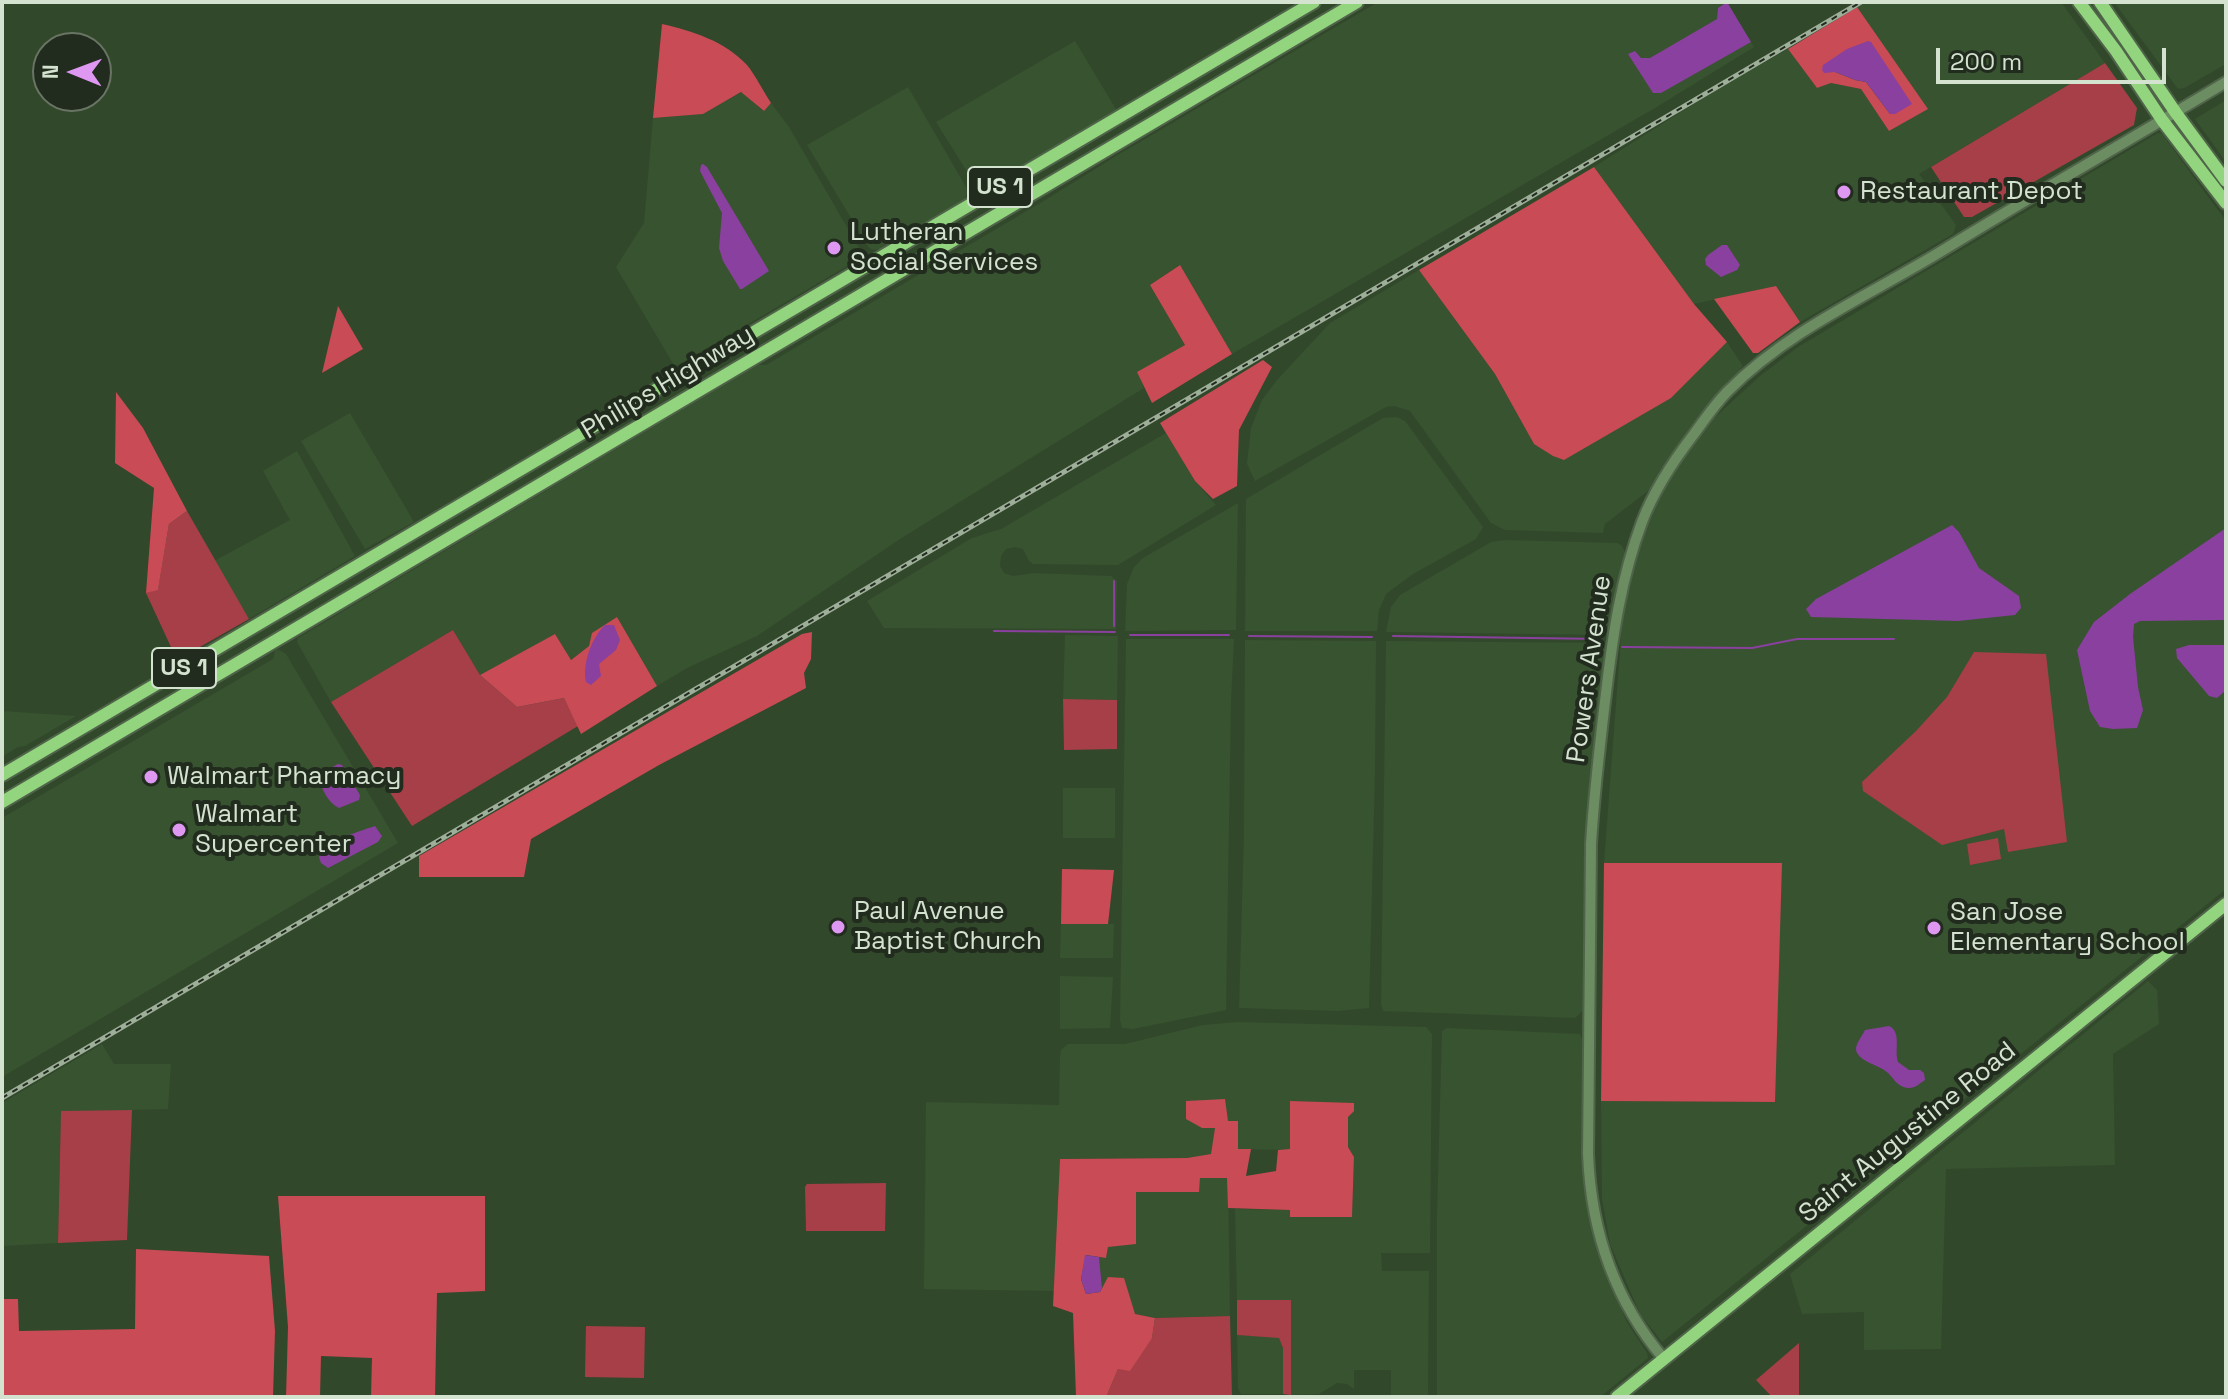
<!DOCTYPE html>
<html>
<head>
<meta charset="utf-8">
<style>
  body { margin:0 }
  #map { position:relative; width:2228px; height:1399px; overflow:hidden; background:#32482b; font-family:"Space Grotesk",sans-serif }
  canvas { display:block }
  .frame { position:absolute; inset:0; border:4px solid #d4e2d0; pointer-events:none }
  .north { position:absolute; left:32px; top:32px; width:80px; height:80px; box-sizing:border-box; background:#212b1e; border:2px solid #697465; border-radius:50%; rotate:271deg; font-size:22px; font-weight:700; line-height:32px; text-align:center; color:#d4e2d0 }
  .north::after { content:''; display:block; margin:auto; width:28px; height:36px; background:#de98f2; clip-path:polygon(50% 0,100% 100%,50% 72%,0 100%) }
  .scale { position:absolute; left:1936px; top:48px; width:230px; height:36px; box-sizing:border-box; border:4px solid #d4e2d0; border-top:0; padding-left:10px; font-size:24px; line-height:28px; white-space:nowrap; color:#d4e2d0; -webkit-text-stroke:6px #212b1e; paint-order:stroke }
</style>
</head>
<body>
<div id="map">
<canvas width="2228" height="1399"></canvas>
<div class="frame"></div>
<div class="north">N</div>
<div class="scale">200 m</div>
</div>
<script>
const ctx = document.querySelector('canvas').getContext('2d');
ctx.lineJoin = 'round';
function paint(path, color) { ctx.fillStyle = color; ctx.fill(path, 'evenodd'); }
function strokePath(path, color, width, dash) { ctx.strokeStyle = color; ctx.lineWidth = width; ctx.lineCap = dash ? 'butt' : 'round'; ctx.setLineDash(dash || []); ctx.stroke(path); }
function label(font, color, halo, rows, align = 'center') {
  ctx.font = font + ' "Space Grotesk",sans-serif'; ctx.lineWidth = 8; ctx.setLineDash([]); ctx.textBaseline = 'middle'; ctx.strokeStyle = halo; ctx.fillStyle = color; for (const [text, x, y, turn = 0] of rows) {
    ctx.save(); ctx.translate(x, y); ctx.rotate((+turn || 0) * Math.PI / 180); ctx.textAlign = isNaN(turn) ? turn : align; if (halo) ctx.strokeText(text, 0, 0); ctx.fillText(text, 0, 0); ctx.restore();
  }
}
paint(new Path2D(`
  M1378 2H1727L1754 47 1655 108 1232 354 1179 265 1150 285 1185 345 1138 372 1144 388 900 539 757 636 687 668 657 686 617 617 589 646 570 660 555 634 480 675 453 630 331 702 297 642 298 638 758 365H766L1042 202 1116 156Z
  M1865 2H2061L2105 63 1919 174 1956 225 1953 234 1800 322 1776 286 1694 304 1594 167 1714 91 1788 49 1817 88 1831 83 1861 89 1889 131 1927 109 1857 7Z
  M2114 2H2226V64L2184 88 2178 89Z
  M1075 41 1117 111 985 188 976 186 936 122Z
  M908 87 966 187 967 192 965 200 882 249 874 250 869 248 807 145Z
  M742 92 763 111 771 103 789 127 862 253 861 258 675 367 616 267 644 223 653 118 702 114Z
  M2226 100V162L2195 119Z
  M2158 133 2162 134 2226 221V889L1662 1342 1640 1314 1610 1244 1602 1199 1601 1101 1774 1102 1781 864 1604 863 1624 596 1638 547 1667 482 1678 465 1712 420 1760 376 1798 347Z
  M1419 270 1495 374 1534 444 1671 398 1727 342 1743 366 1653 487 1605 524 1603 533 1505 530 1491 523 1410 411 1394 406 1386 407 1255 481 1247 464 1251 428 1262 400 1277 380 1330 323Z
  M350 413 414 522 365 549 301 441Z
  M1397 417 1405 421 1483 527 1476 539 1413 574 1386 594 1379 610 1377 631H1245L1246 499 1383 418Z
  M1166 433 1195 481 1216 505 1118 565 1033 564 1029 561 1023 549 1015 547 1006 549 1001 556 1000 566 1004 573 1013 576 1035 573 1111 576 1117 581 1116 629 884 628 867 601 972 538 1001 529Z
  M297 451 355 556 249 619 214 561 290 520 263 471Z
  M1238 503 1236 630 1125 631 1127 584 1134 567 1143 558Z
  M1505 540 1617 543 1622 546 1626 554 1615 594 1608 635 1386 632 1391 607 1400 595 1491 542Z
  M1065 635 1118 636 1117 700 1063 699Z
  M1126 639H1234L1231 701 1226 1010 1133 1029 1122 1028 1120 1020Z
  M1245 640 1376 641 1375 773 1369 1008 1338 1011 1239 1008 1244 833Z
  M1386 641 1607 643 1588 816 1583 1010 1575 1018 1383 1011 1381 1004Z
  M278 649 286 654 398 843 2 1077V818L273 659 275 651Z
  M2 711 76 716 25 746 18 747 2 757Z
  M1063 788H1115V838H1063Z
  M1061 924H1114L1113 958H1060Z
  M1060 976 1113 977 1110 1028 1060 1029Z
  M2148 981 2157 990 2159 1024 2113 1054 2115 1165 1946 1169 1941 1349 1864 1350V1312L1802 1314 1790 1274Z
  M1238 1022 1426 1027 1432 1034 1430 1253H1381L1382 1271H1429L1428 1397H1391V1370H1354V1389L1347 1384 1337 1383 1319 1394 1291 1395V1300H1237L1235 1209 1291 1210 1290 1217 1352 1216 1354 1157 1348 1147V1117L1354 1110 1290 1150 1238 1149V1122H1228L1215 1128 1212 1154 1187 1158 1060 1159 1054 1291 924 1289 926 1102 1059 1105 1060 1056 1061 1050 1068 1044H1125L1203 1025Z
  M1447 1028 1580 1034 1584 1045 1586 1186 1591 1228 1608 1277 1627 1322 1647 1353 1648 1358 1600 1397H1437V1212L1442 1031Z
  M102 1044 114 1064H171L168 1109 61 1112 58 1243 2 1246V1103Z
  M1200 1178H1228L1230 1316 1155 1318 1135 1314 1108 1278 1102 1288 1099 1257 1106 1258 1108 1247 1136 1192H1198Z
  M1237 1335 1279 1337 1283 1348V1394H1241L1238 1388Z`), '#385330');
paint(new Path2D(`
  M2105 63 2137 108 2134 125 1972 217H1964L1931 167Z
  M187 511 249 619 177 660 146 593 158 589 169 524Z
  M453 630 480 675 517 707 564 698 578 726 412 826 331 702Z
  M1974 652 2046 654 2067 842 2008 852 2004 829 1942 845 1863 791 1862 782 1916 731 1947 697Z
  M1063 699 1117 700V749L1064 750Z
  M1998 838 2001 859 1970 865 1967 844Z
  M132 1110 127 1240 58 1243 61 1111Z
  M886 1183 885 1231H806L805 1187 807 1184Z
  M1237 1300H1291V1395L1283 1394V1348L1279 1338 1237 1335Z
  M1230 1316 1232 1397H1094L1107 1395 1118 1369 1152 1338 1155 1318Z
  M586 1326 645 1327 644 1378 585 1377Z
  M1799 1343V1397H1772L1756 1380Z`), '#a63f47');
paint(new Path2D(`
  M1857 7 1928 109 1889 131 1861 89 1831 83 1817 88 1788 49ZM1871 42 1890 114 1866 82 1855 80 1835 72Z
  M662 24C692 31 725 41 747 65 756 76 763 91 771 103L764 111 741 92 703 114 653 118Z
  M1594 167 1694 304 1727 342 1671 398 1564 460 1553 456 1534 444 1495 374 1419 270Z
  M1180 265 1232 354 1152 403 1137 372 1185 345 1150 285Z
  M1776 286 1800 322 1758 353H1753L1714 299Z
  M338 306 363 349 322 373Z
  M1263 360 1272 367 1239 430 1237 486 1213 499 1195 481 1160 423Z
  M116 392 143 428 187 511 169 524 158 590 146 593 154 488 115 463Z
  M617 617 657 686 581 734 564 698 517 707 480 675 555 634 571 660 589 646 592 633Z
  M812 632 811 659 804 673 806 688 659 765 531 839 524 877H419V856L802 634Z
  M1604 863H1782L1775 1102 1601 1101Z
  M1062 869 1114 870 1108 924H1061Z
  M1225 1099 1228 1121H1238V1149H1251L1246 1176 1276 1171 1278 1150 1290 1149V1101L1354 1103V1111L1348 1117V1147L1354 1157 1352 1217H1290V1210L1228 1208 1227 1178H1200L1199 1192H1136V1244L1108 1247 1106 1258 1086 1255 1081 1279 1086 1294 1100 1292 1108 1277 1124 1278 1135 1314 1155 1318 1152 1338 1130 1371 1118 1369 1107 1395 1076 1397 1073 1313 1053 1306 1060 1159 1187 1158 1211 1154 1215 1128H1202L1186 1119V1101Z
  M278 1196H485V1291L437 1293 435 1397H371L372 1358 321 1356 320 1397H286L288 1327Z
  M136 1249 269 1256 275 1331 273 1397H2V1299H18L19 1331 135 1329Z`), '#c84b56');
paint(new Path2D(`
  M1727 2 1751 42 1661 93H1653L1628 54 1635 51 1641 58H1650L1717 19 1718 8Z
  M1868 41 1871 42 1912 104 1895 114H1890L1866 82 1855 80 1835 72 1824 73 1822 70 1823 65 1847 49Z
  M703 164 707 167 769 271 742 289H740L723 261 719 248 722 213 700 171 701 165Z
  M1722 245H1727L1740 265 1737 270 1721 277 1706 265 1705 259 1708 255Z
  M1952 525 1959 532 1979 568 2019 596 2021 608 2015 615 1958 621 1811 617 1806 609 1816 599Z
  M2226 528V620L2140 621 2134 624 2133 637 2138 687 2143 710 2137 728 2113 729 2100 727 2090 711 2077 650 2094 622 2130 594Z
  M605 625H614L620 640 616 650 599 664 601 676 591 685 586 682C582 664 592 637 605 625Z
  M2189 645H2226V690L2217 698 2209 696 2177 658 2176 649Z
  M338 764 342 765 360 795 359 800 339 808C328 803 322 789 319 779 322 771 331 768 338 764Z
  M375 826 382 836 378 842 328 868 321 863 319 857C329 840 357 832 375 826Z
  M1889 1026C1902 1032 1894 1050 1898 1062L1909 1070H1920L1924 1073 1925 1080C1920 1083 1916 1088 1909 1088 1895 1087 1894 1076 1884 1070 1877 1065 1862 1062 1857 1053 1853 1046 1862 1037 1865 1030Z
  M1085 1255 1099 1257 1102 1288 1100 1292 1086 1294 1081 1279Z`), '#8a409e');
strokePath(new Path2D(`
  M1114 626V581
  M994 631 1115 632
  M1130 635H1229
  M1249 636 1372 637
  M1393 636 1601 639
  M1622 647 1752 648 1797 639H1894`), '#8a409e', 2);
const minor = new Path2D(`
  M1664 1359C1614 1300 1591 1231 1588 1154L1591 844C1594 793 1600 743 1606 693 1613 634 1621 578 1642 522 1654 490 1674 460 1694 434 1705 419 1715 404 1728 391 1789 329 1872 294 1945 249 2038 192 2133 138 2226 82`);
const major = new Path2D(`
  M2079 2 2116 51 2162 120 2226 203
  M2100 2 2176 113 2226 181
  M2 775 1314 2
  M2 802 1357 2
  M1617 1397 2226 904`);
strokePath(minor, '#4f6449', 14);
strokePath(major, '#4f6449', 16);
strokePath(minor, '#6c8c62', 10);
strokePath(major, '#93d57e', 12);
const rail = new Path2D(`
  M2 1098 1861 2`);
strokePath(rail, '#9eaf99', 5);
strokePath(rail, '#212b1e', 2, [6]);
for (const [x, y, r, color] of [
  [1844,192,8,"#de98f2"],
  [834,248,8,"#de98f2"],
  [151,777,8,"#de98f2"],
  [179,830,8,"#de98f2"],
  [838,927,8,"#de98f2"],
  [1934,928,8,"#de98f2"]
]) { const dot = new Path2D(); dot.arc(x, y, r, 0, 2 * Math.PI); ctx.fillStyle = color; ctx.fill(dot); strokePath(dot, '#212b1e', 3); }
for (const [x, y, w] of [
  [1000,187,64],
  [184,668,64]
]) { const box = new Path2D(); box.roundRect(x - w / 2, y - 20, w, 40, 6); ctx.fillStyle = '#212b1e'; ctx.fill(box); strokePath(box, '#d4e2d0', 2); }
label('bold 24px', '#d4e2d0', null, [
  ["US 1",1000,187],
  ["US 1",184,668]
]);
label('26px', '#d4e2d0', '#212b1e', [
  ["Restaurant Depot",1860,192],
  ["Lutheran",850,233],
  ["Social Services",850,263],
  ["Walmart Pharmacy",167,777],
  ["Walmart",195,815],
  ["Supercenter",195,845],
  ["Paul Avenue",854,912],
  ["Baptist Church",854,942],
  ["San Jose",1950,913],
  ["Elementary School",1950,943]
], 'left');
label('26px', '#d4e2d0', '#212b1e', [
  ["Philips Highway",668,383,-31],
  ["Powers Avenue",1590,669,-82],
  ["Saint Augustine Road",1908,1133,-39]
]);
</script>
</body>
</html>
